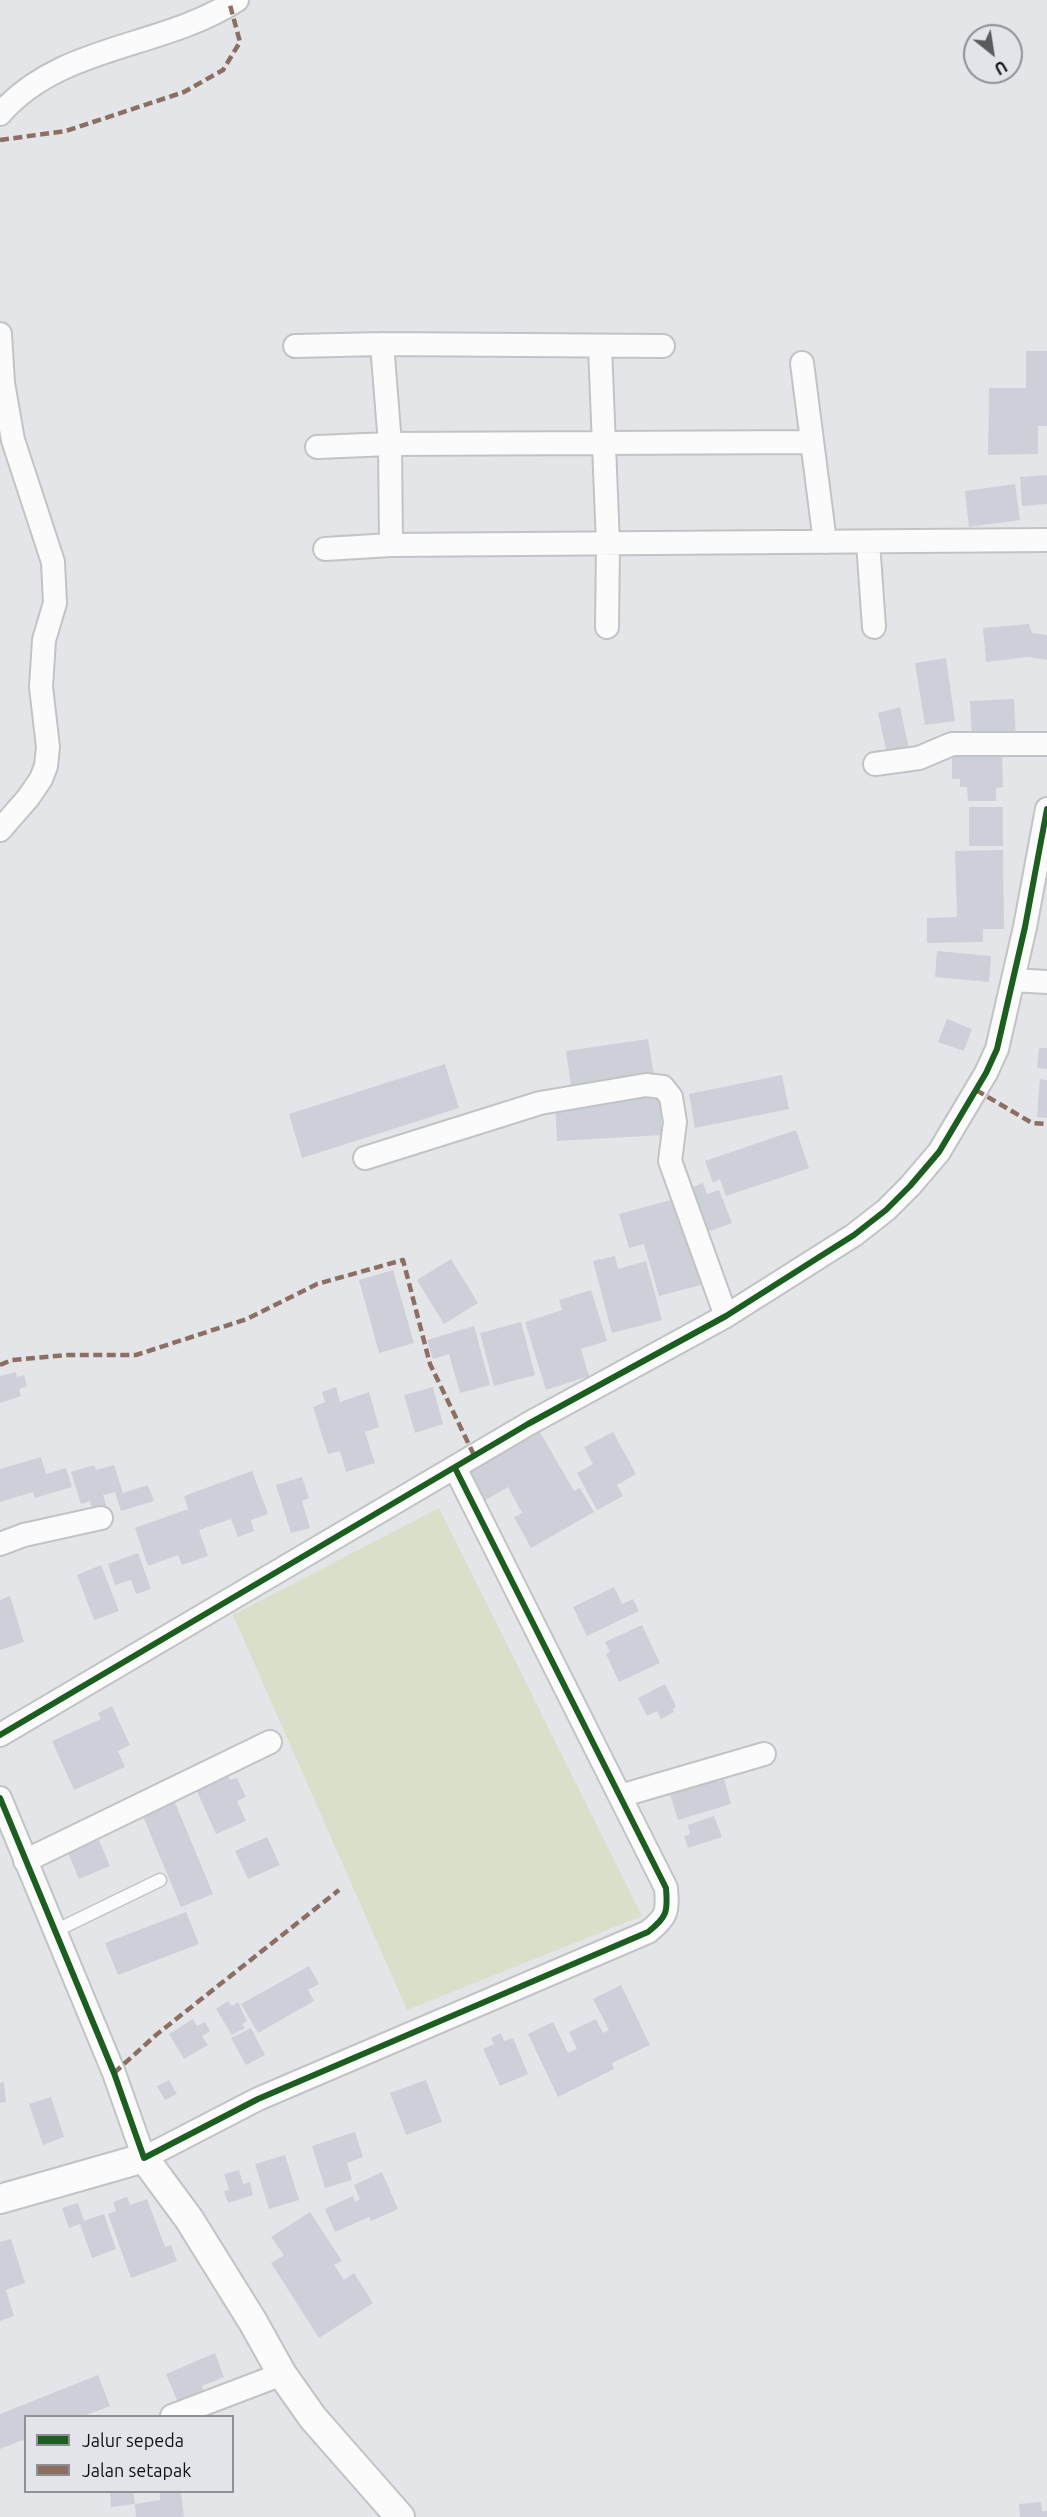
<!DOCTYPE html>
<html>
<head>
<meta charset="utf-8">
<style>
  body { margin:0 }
  #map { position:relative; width:1047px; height:2517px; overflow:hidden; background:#e4e5e8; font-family:Ubuntu,sans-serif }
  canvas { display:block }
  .legend { position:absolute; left:24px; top:2415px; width:210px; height:78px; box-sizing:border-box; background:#e2e4ea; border:2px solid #8e9094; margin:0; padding:8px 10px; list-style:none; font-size:18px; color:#111113 }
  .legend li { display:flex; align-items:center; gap:12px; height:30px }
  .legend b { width:30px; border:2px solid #8e9094 }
  .north { position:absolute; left:963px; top:24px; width:60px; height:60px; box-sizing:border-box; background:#e2e4ea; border:2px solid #8e9094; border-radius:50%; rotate:150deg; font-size:16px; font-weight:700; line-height:24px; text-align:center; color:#111113 }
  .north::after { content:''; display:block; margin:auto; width:21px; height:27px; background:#5b5b5e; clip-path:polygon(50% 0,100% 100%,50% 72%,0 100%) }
</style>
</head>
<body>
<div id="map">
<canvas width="1047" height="2517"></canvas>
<ul class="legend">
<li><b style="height:8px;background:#1b5e20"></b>Jalur sepeda</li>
<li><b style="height:8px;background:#8d6e63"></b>Jalan setapak</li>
</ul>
<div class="north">U</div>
</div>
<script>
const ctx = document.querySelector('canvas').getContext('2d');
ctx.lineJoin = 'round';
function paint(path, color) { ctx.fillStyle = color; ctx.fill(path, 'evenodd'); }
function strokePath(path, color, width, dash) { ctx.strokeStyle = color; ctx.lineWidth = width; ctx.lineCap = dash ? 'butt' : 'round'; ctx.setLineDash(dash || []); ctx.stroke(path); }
paint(new Path2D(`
  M439 1508 642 1916 407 2010 233 1615Z`), '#dadfca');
paint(new Path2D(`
  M1026 351H1047V426H1038V454L988 455 989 388H1026Z
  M1047 475V504L1022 506 1020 477Z
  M1015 484 1020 520 969 527 965 491Z
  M1029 624 1032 633 1047 635V660L1028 657 986 662 983 628Z
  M946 658 955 721 925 725 915 663Z
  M1014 699 1016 739 972 741 970 701Z
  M900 707 909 748 887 753 878 713Z
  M1002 746 1003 787 996 788V801H968L967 787H960V779H952V747Z
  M969 807H1003V846H969Z
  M1003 850 1004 929H983V942L927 943V918L957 917 955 851Z
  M937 951 991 956 989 982 935 977Z
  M947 1019 972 1029 964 1051 938 1042Z
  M648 1039 654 1074 571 1086 566 1051Z
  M1039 1048H1047V1069L1037 1068Z
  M445 1064 459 1108 302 1158 289 1114Z
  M782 1075 789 1109 695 1128 689 1094Z
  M1040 1079 1047 1080V1118L1037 1117Z
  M660 1096 662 1135 557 1141 555 1102Z
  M796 1130 809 1168 726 1196 720 1179 713 1183 705 1161Z
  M703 1183 707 1194 719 1190 732 1223 700 1235 683 1191Z
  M678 1198 701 1285 659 1296 644 1244 629 1248 619 1214Z
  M615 1256 618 1269 646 1261 662 1320 612 1333 593 1261Z
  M451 1259 478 1303 444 1324 417 1280Z
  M393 1270 414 1343 379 1353 359 1280Z
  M591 1290 607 1341 581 1349 589 1376 546 1390 525 1322 562 1310 559 1300Z
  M521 1322 535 1375 494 1386 480 1333Z
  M474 1326 490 1385 460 1393 449 1354 433 1359 427 1340Z
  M16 1372 17 1377 24 1375 27 1386 19 1389 21 1396 0 1403V1376Z
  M336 1387 340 1402 369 1392 379 1427 365 1432 375 1463 346 1472 340 1451 328 1454 313 1407 325 1402 322 1392Z
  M433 1387 443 1424 415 1433 404 1395Z
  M540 1432 574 1491 580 1488 594 1512 531 1548 514 1517 522 1513 508 1487 484 1501 467 1473Z
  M613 1432 636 1474 617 1485 623 1496 597 1510 577 1473 593 1464 584 1447Z
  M41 1457 46 1474 66 1468 72 1487 35 1498 33 1492 0 1502V1469Z
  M94 1465 96 1470 114 1465 123 1493 148 1485 154 1501 121 1511 115 1492 103 1495 107 1508 93 1513 90 1501 81 1504 71 1472Z
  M252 1471 268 1514 251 1520 254 1531 238 1537 231 1519 199 1530 208 1556 182 1565 178 1555 148 1566 135 1528 188 1509 184 1496Z
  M302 1477 309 1498 302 1501 310 1528 291 1533 276 1485Z
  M138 1553 151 1589 136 1594 131 1580 115 1585 108 1564Z
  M101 1565 119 1611 94 1620 77 1575Z
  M614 1587 622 1604 633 1599 639 1611 587 1636 573 1607Z
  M10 1596 24 1642 0 1650V1600Z
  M642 1625 660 1663 619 1682 606 1654 610 1652 605 1642Z
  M665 1684 676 1706 673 1709 674 1712 661 1719 657 1711 647 1716 638 1698Z
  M112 1706 130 1745 118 1751 125 1767 74 1790 52 1741 101 1719 98 1713Z
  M714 1771 717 1782 724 1779 731 1804 678 1820 667 1784Z
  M228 1775 230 1780 237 1778 246 1797 237 1801 246 1821 216 1834 196 1789Z
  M174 1800 213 1894 181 1907 142 1814Z
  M714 1816 722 1837 688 1848 684 1836 690 1834 688 1825Z
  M267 1837 280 1865 248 1879 235 1851Z
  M99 1840 110 1866 79 1879 68 1853Z
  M186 1912 199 1944 118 1975 105 1943Z
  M309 1966 319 1984 308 1990 314 2001 258 2033 241 2004Z
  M621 1985 650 2045 612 2063 614 2069 558 2097 528 2034 553 2022 568 2053 577 2049 569 2032 596 2019 603 2033 609 2030 593 1999Z
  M228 2001 232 2006 238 2002 247 2021 242 2024 245 2028 232 2035 216 2009Z
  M193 2019 197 2026 205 2022 210 2031 202 2036 208 2045 184 2059 169 2034Z
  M251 2028 265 2055 246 2065 231 2038Z
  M501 2033 504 2041 513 2038 528 2074 500 2086 483 2049 494 2044 491 2038Z
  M169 2080 177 2094 165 2100 157 2086Z
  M426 2080 442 2122 406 2135 390 2093Z
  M4 2082 6 2102 0 2103V2083Z
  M51 2097 64 2137 43 2145 29 2104Z
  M355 2132 363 2157 347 2163 352 2180 325 2188 312 2146Z
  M285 2155 299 2200 269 2209 255 2164Z
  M239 2170 243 2184 250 2182 253 2195 228 2203 224 2191 229 2190 224 2174Z
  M382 2172 398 2209 371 2221 369 2217 335 2232 325 2209 353 2196 355 2202 360 2199 354 2185Z
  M127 2197 130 2205 147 2199 165 2247 171 2245 177 2261 131 2278 108 2214 116 2211 113 2202Z
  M78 2203 84 2221 104 2214 116 2249 92 2258 80 2224 69 2228 62 2208Z
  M310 2212 342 2261 334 2265 344 2280 354 2273 373 2303 319 2338 271 2263 284 2255 271 2237Z
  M11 2239 25 2283 6 2290 14 2316 0 2321V2242Z
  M215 2353 224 2377 202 2386 205 2394 179 2405 166 2374Z
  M98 2375 110 2406 83 2416H26V2446L23 2440 0 2449V2414Z
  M110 2492H133L135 2504 160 2500V2493L181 2492 184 2517H136L135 2504 111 2507Z
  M1041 2502 1042 2511H1047V2517H1020L1019 2504Z`), '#ced0d9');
const service = new Path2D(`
  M55 1931 160 1880`);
const minor = new Path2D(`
  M0 114C61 44 162 49 237 0
  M0 334 3 383 13 440 53 562 55 603 44 640 41 687 48 747 46 766 41 779 28 798 0 830
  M382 344 390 444 391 545
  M295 346 382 344 663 346
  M600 347 608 544 607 627
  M802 363 825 542
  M317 447 390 444 812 442
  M868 542 874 627
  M325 549 391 545 1047 540
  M875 764 919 758 952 744H1047
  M1013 980 1047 982
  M365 1158 540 1103 646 1085 663 1087 671 1097 675 1122 670 1161 726 1316
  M0 1544 24 1535 101 1518
  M0 1735 528 1424 726 1316 854 1235 886 1210 910 1186 939 1152 986 1073 997 1049 1025 927 1047 809
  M620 1796 764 1754
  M0 1798 114 2073 144 2158 258 2099 648 1932C667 1917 668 1912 666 1888L455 1468
  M25 1861 270 1742
  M172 2416 282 2374`);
const tertiary = new Path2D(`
  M0 2199 144 2158 189 2219 253 2322 282 2374 313 2418 400 2517`);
strokePath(service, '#c2c3c5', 15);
strokePath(minor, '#c2c3c5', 26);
strokePath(tertiary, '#c2c3c5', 32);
strokePath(service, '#fbfbfc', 12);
strokePath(minor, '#fbfbfc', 22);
strokePath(tertiary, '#fbfbfc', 28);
strokePath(new Path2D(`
  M0 140 66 131 184 92 223 70 240 42 230 5
  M976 1090 1032 1123 1047 1124
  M0 1365 12 1360 68 1355H136L247 1319 317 1284 403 1260 430 1364 474 1455
  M114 2073 156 2035 339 1890`), '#8d6e63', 4.5, [9, 4.5]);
strokePath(new Path2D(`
  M0 1735 528 1424 726 1316 854 1235 886 1210 910 1186 939 1152 986 1073 997 1049 1025 927 1047 809
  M0 1798 114 2073 144 2158 258 2099 648 1932C667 1917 668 1912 666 1888L455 1468`), '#1b5e20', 6);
</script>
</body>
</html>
